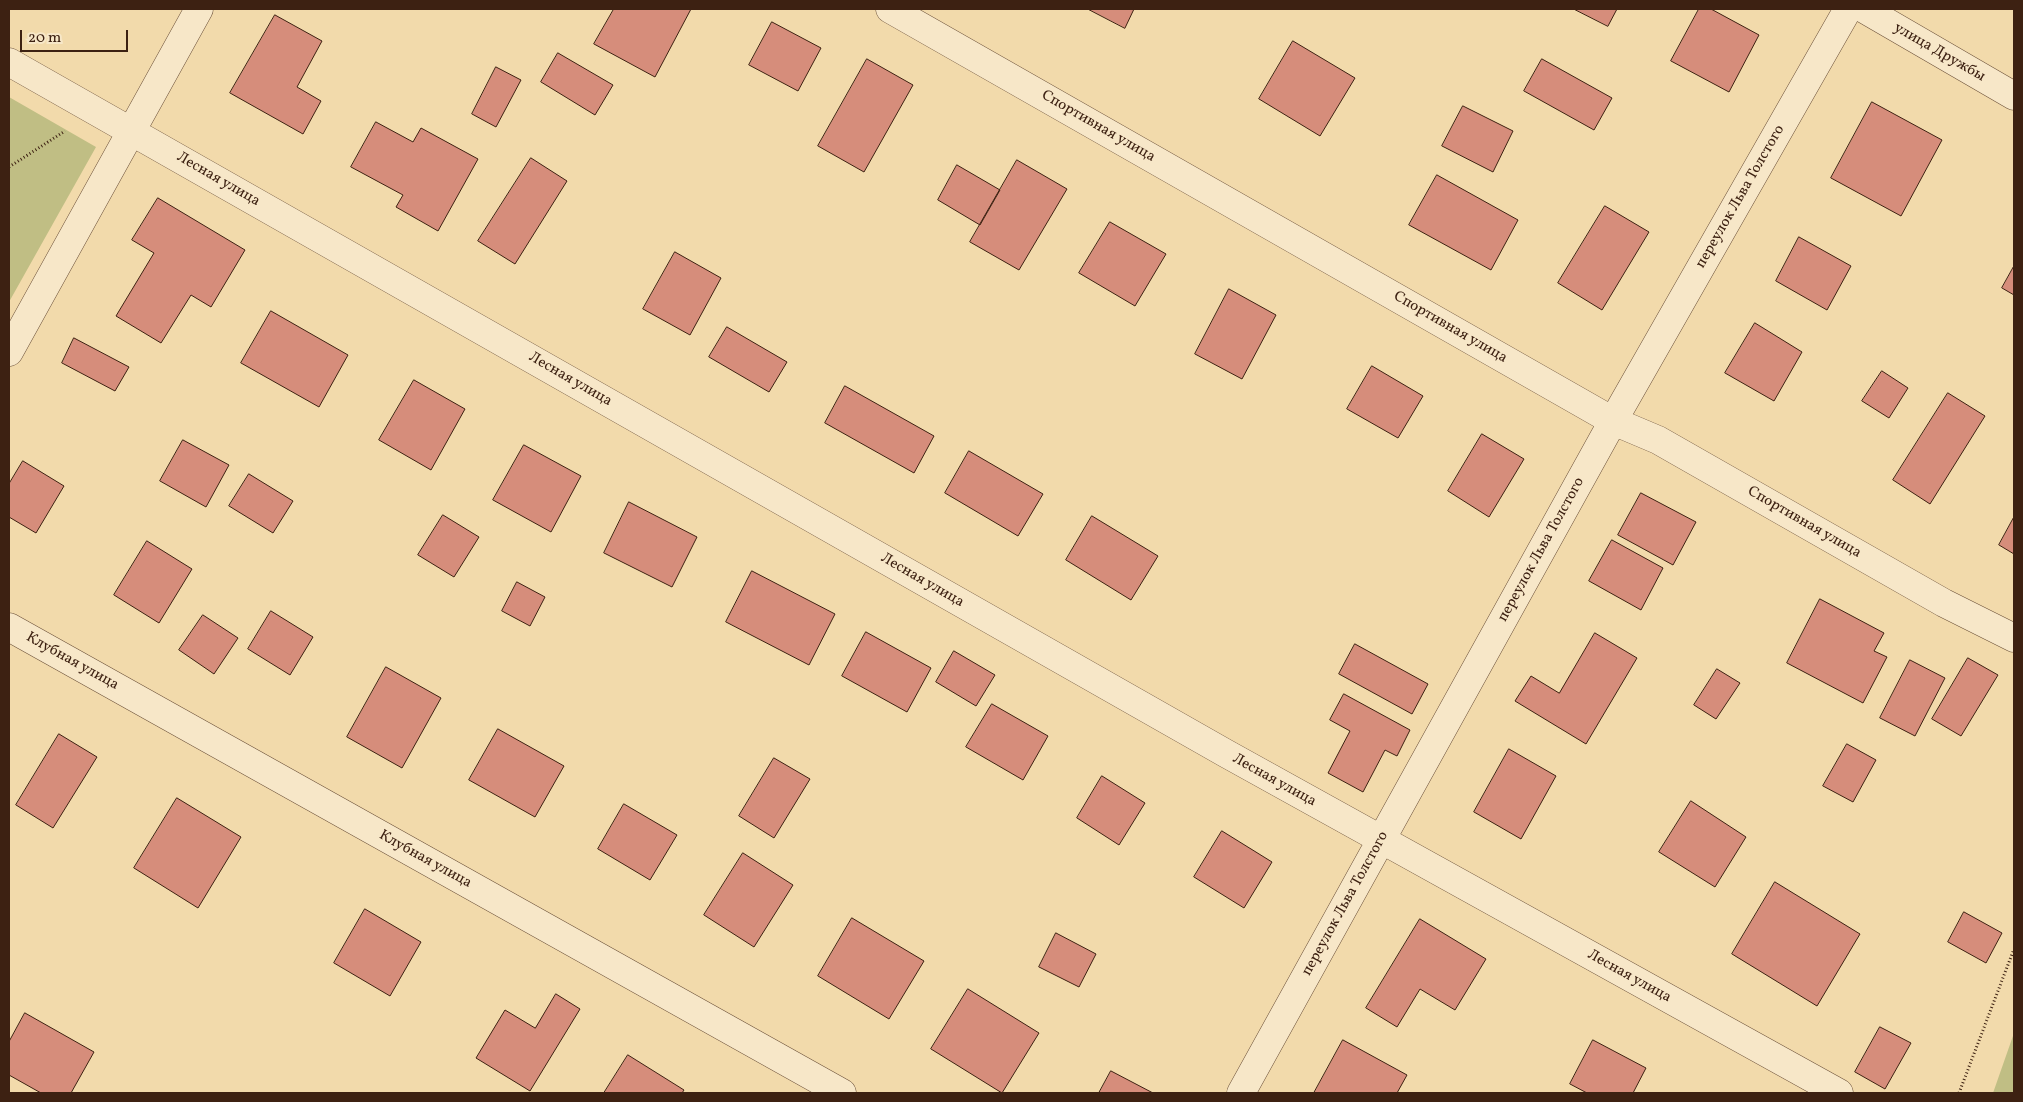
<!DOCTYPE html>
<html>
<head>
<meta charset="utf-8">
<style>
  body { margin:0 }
  #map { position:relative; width:2023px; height:1102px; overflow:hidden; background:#f2daab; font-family:Vollkorn,serif }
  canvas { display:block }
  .frame { position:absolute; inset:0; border:10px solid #3d2112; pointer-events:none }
  .scale { position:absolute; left:20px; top:30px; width:108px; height:22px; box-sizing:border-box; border:2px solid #3d2112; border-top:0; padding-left:6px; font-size:15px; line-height:18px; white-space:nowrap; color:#3d2112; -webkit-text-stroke:4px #f7e7c8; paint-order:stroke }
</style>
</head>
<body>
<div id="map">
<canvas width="2023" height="1102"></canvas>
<div class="frame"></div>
<div class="scale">20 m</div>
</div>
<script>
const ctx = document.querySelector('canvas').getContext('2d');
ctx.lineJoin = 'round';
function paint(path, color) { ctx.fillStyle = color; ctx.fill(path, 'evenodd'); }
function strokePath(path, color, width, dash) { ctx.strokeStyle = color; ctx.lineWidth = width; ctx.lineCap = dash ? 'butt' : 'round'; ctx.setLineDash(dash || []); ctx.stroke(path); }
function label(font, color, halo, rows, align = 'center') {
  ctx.font = font + ' Vollkorn,serif'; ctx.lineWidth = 4; ctx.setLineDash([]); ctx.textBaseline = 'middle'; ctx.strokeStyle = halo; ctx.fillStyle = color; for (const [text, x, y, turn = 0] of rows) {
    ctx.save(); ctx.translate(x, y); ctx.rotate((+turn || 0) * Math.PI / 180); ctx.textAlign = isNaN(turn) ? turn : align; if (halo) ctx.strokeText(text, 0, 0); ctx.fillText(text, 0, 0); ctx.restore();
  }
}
paint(new Path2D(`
  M9 97 96 147 9 302Z
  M2014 1033V1093H1993Z`), '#c0be84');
const building = new Path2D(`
  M614 9H691L655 77 594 44Z
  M1088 9H1134L1125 28Z
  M1574 9H1617L1608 26Z
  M1699 9H1711L1759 35 1729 92 1671 61Z
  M275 15 322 41 297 87 321 101 303 134 230 93Z
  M772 22 821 48 798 91 749 65Z
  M1293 41 1355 78 1320 136 1259 99Z
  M558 53 613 85 595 115 541 82Z
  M867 59 913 85 864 172 818 146Z
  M1542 59 1612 98 1594 130 1524 91Z
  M496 67 521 80 496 127 472 114Z
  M1872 102 1942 140 1901 216 1831 178Z
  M1463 106 1513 131 1493 172 1442 146Z
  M376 122 413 142 421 128 478 159 438 231 396 207 403 195 351 167Z
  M531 158 567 181 515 264 478 241Z
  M1017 160 1067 189 1019 270 970 242Z
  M957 165 1000 190 980 225 938 200Z
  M1437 175 1518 220 1491 270 1409 225Z
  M158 198 245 250 211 307 191 295 161 343 116 316 154 253 132 240Z
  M1605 206 1649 232 1602 310 1558 283Z
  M1110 222 1166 254 1135 306 1079 273Z
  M1799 237 1851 266 1827 310 1776 281Z
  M675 252 721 278 690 335 643 309Z
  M2014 266V295L2002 288Z
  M1229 289 1276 315 1242 379 1195 354Z
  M271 311 348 355 319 407 241 363Z
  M1755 323 1802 352 1774 401 1725 373Z
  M727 327 787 362 769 392 709 357Z
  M74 338 129 367 115 391 62 363Z
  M1372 366 1423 396 1398 438 1347 409Z
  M1882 371 1908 388 1889 418 1862 401Z
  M414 380 465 409 431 470 379 440Z
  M845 386 934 436 914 473 825 423Z
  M1948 393 1985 416 1930 504 1893 480Z
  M1482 434 1524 459 1489 517 1448 491Z
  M183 440 229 465 206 507 160 481Z
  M524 445 581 476 551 532 493 500Z
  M969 451 1043 494 1018 536 945 493Z
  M23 461 64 486 36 533 9 517V484Z
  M249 474 293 501 273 533 229 506Z
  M1641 493 1696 522 1673 565 1618 535Z
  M629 502 697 537 672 587 604 553Z
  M443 515 479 537 454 577 418 555Z
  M1092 516 1158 556 1131 600 1066 560Z
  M2014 517V554L1999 545Z
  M1612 540 1663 568 1641 610 1589 581Z
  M147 541 192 569 159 623 114 595Z
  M752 571 835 614 809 665 726 622Z
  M517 582 545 597 530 626 502 611Z
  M1820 599 1884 633 1874 651 1887 657 1863 703 1787 663Z
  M271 611 313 637 290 675 248 649Z
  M203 615 238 638 214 674 179 650Z
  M866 632 931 668 907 712 842 676Z
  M1595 633 1637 658 1586 744 1515 701 1531 676 1559 693Z
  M1355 644 1428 684 1412 714 1339 674Z
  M954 651 995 675 976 706 936 682Z
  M1968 658 1998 675 1961 736 1932 719Z
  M1910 660 1945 678 1915 736 1880 718Z
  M386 667 441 698 402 768 347 737Z
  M1717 669 1740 683 1716 719 1694 705Z
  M1344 694 1410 730 1397 756 1385 750 1363 792 1328 773 1350 731 1330 720Z
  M992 704 1048 736 1023 780 966 747Z
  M498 729 564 766 535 817 469 780Z
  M59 734 97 757 53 828 16 805Z
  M1847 744 1876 760 1853 802 1823 786Z
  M1509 749 1556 776 1521 839 1474 812Z
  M774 758 810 779 774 838 739 816Z
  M1102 776 1145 803 1119 845 1077 818Z
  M177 798 241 837 198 908 134 868Z
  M1691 801 1746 837 1715 887 1659 852Z
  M624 804 677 835 650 880 598 849Z
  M1222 831 1272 862 1244 908 1194 877Z
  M743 853 793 885 754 947 704 915Z
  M1775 882 1860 934 1817 1006 1732 954Z
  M365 909 421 942 390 996 334 963Z
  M1964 912 2002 933 1986 963 1948 942Z
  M852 918 924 961 889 1019 818 976Z
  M1420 919 1486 959 1455 1010 1420 989 1397 1027 1366 1008Z
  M1056 933 1096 954 1079 987 1039 967Z
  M968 989 1039 1033 1002 1093 931 1049Z
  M556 994 580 1009 530 1091 476 1058 505 1010 535 1028Z
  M25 1013 94 1052 71 1093H41L9 1075V1042Z
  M1880 1027 1911 1043 1885 1089 1855 1072Z
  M1343 1040 1407 1075 1397 1093H1314Z
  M1593 1040 1646 1068 1633 1093H1587L1570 1084Z
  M628 1055 684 1090 682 1093H604Z
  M1111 1071 1153 1093H1099Z`);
paint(building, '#d68d7b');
strokePath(building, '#3d2112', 1);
const minor = new Path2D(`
  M890 9 1613 421 1658 440 1944 603 2014 638
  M1864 9 2014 96
  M9 62 1227 754 1839 1093
  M9 352 199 9
  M9 627 842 1093
  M1241 1093 1613 421 1848 9`);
strokePath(minor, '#6a4f38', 29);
strokePath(new Path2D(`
  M9 167 65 131
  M1959 1093 2014 949`), '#3d2112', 3, [1, 2.5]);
strokePath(minor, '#f7e7c8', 28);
label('15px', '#3d2112', '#f7e7c8', [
  ["улица Дружбы",1939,53,30],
  ["Спортивная улица",1098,127,30],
  ["Лесная улица",218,180,30],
  ["переулок Льва Толстого",1741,197,-60],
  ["Спортивная улица",1450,328,30],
  ["Лесная улица",570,380,30],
  ["Спортивная улица",1804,523,30],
  ["переулок Льва Толстого",1542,550,-61],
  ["Лесная улица",922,581,30],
  ["Клубная улица",72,662,29],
  ["Лесная улица",1274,781,29],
  ["Клубная улица",425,860,29],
  ["переулок Льва Толстого",1346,904,-61],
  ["Лесная улица",1629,977,29]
]);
</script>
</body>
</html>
